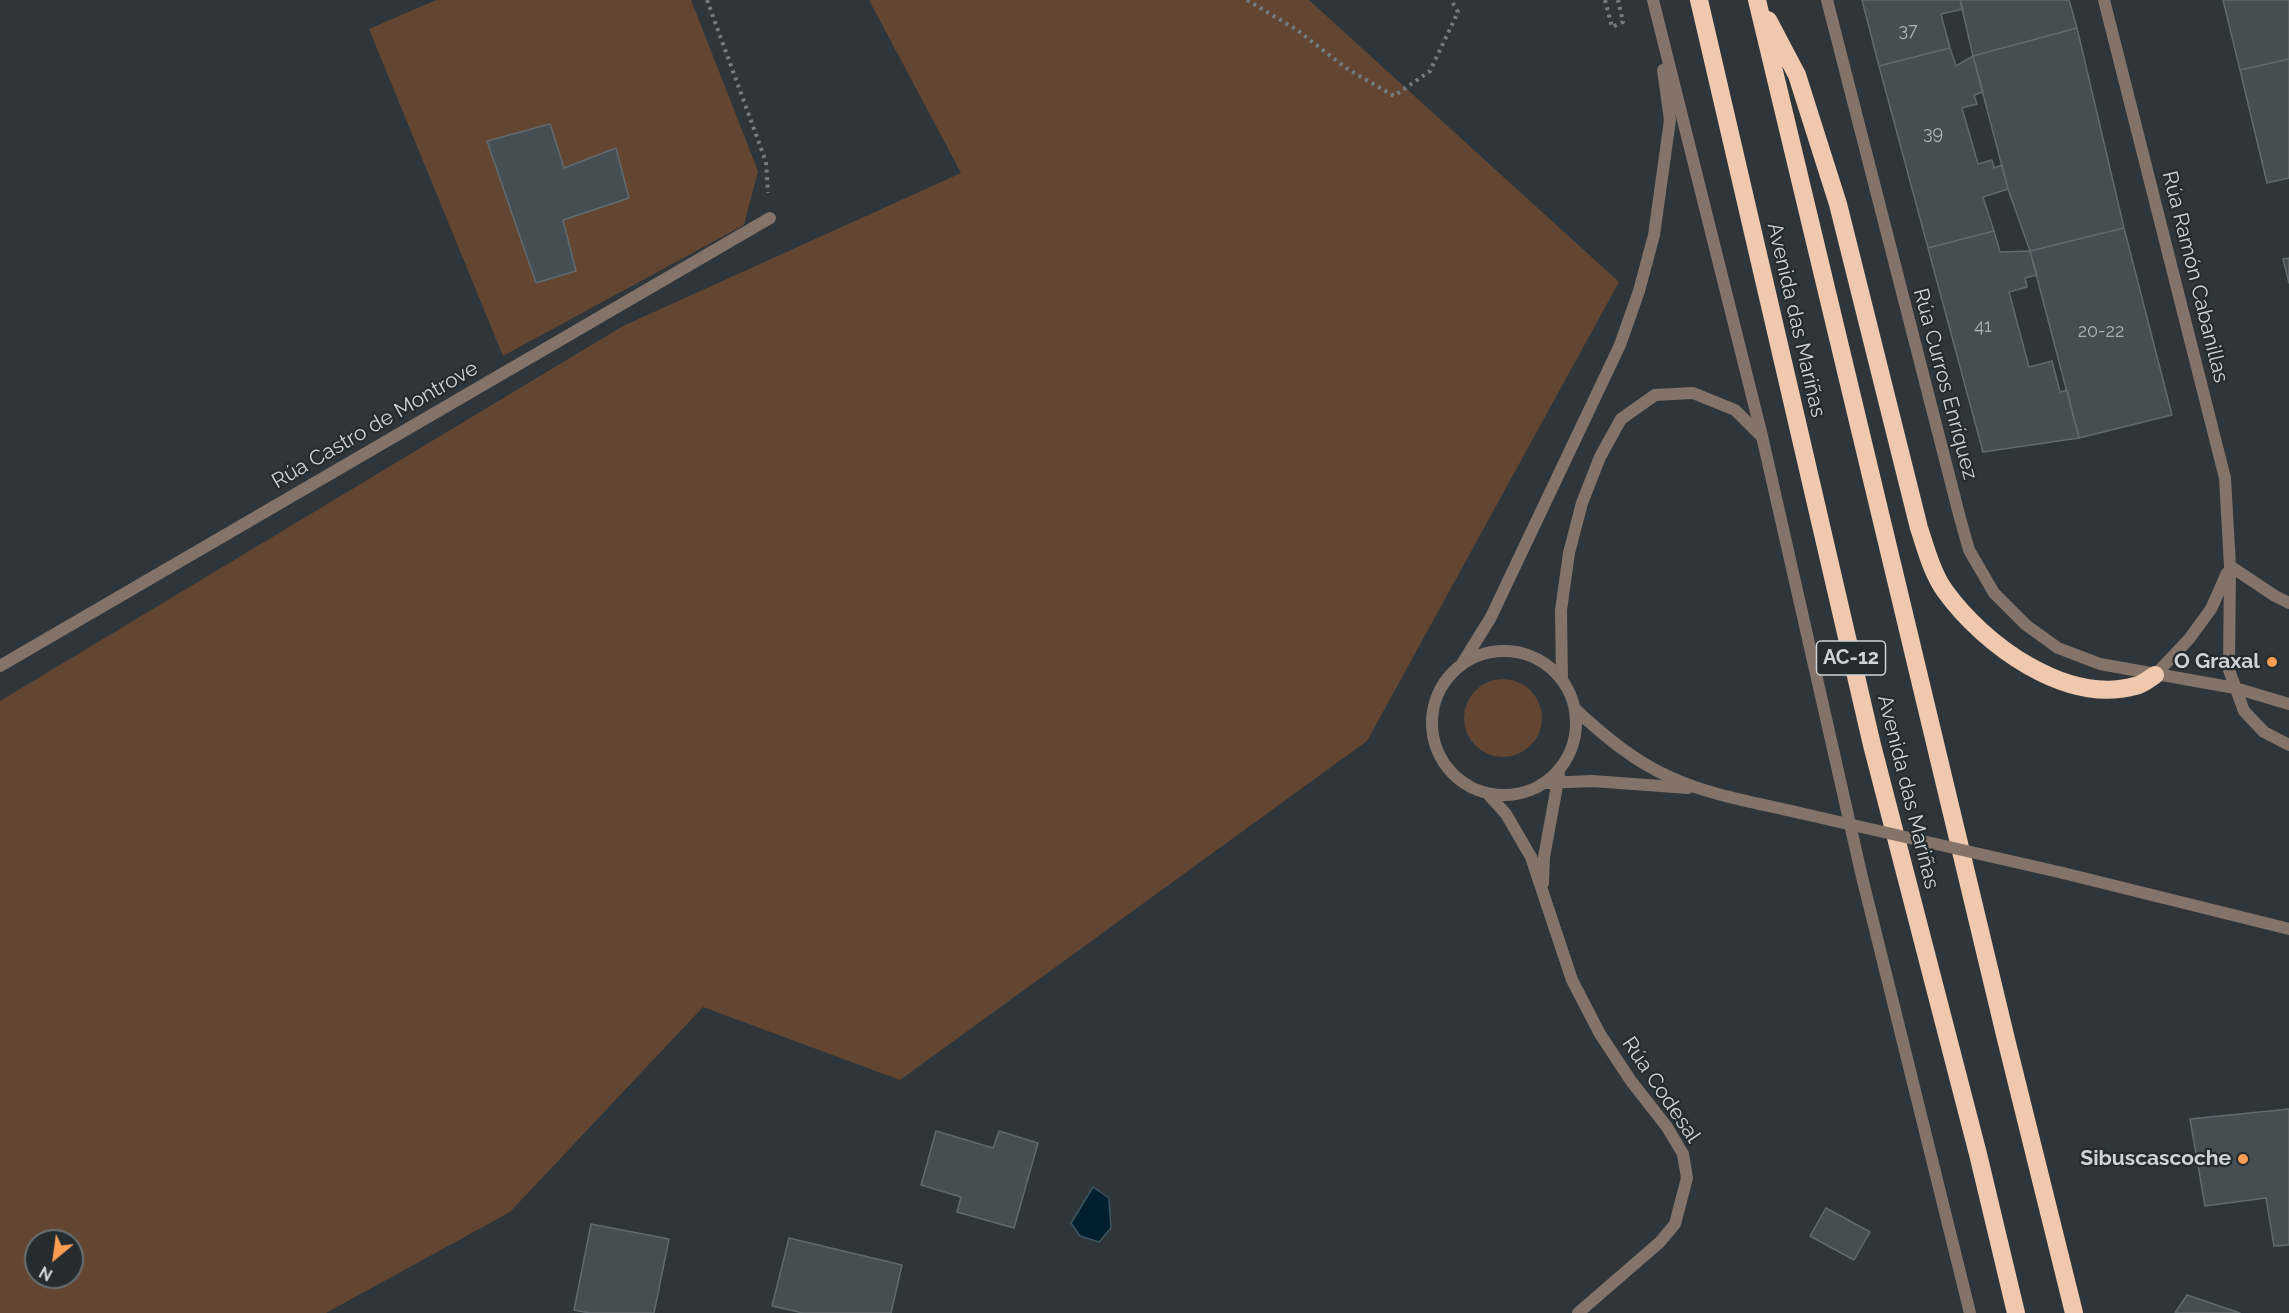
<!DOCTYPE html>
<html>
<head>
<meta charset="utf-8">
<style>
  body { margin:0 }
  #map { position:relative; width:2289px; height:1313px; overflow:hidden; background:#2e363b; font-family:Raleway,sans-serif }
  canvas { display:block }
  .north { position:absolute; left:24px; top:1229px; width:60px; height:60px; box-sizing:border-box; background:#242c30; border:2px solid #686f72; border-radius:50%; rotate:209deg; font-size:16px; font-weight:700; line-height:24px; text-align:center; color:#ced3d6 }
  .north::after { content:''; display:block; margin:auto; width:21px; height:27px; background:#fc9d54; clip-path:polygon(50% 0,100% 100%,50% 72%,0 100%) }
</style>
</head>
<body>
<div id="map">
<canvas width="2289" height="1313"></canvas>
<div class="north">N</div>
</div>
<script>
const ctx = document.querySelector('canvas').getContext('2d');
ctx.lineJoin = 'round';
function paint(path, color) { ctx.fillStyle = color; ctx.fill(path, 'evenodd'); }
function strokePath(path, color, width, dash) { ctx.strokeStyle = color; ctx.lineWidth = width; ctx.lineCap = dash ? 'butt' : 'round'; ctx.setLineDash(dash || []); ctx.stroke(path); }
function label(font, color, halo, rows, align = 'center') {
  ctx.font = font + ' Raleway,sans-serif'; ctx.lineWidth = 4.5; ctx.setLineDash([]); ctx.textBaseline = 'middle'; ctx.strokeStyle = halo; ctx.fillStyle = color; for (const [text, x, y, turn = 0] of rows) {
    ctx.save(); ctx.translate(x, y); ctx.rotate((+turn || 0) * Math.PI / 180); ctx.textAlign = isNaN(turn) ? turn : align; if (halo) ctx.strokeText(text, 0, 0); ctx.fillText(text, 0, 0); ctx.restore();
  }
}
paint(new Path2D(`
  M436 0H691L758 171 744 225 503 356 369 29Z
  M869 0H1309L1619 282 1367 741 900 1080 703 1007 510 1212 326 1313H0V701L623 326 961 173ZM36 1241H72V1277H36Z
  M1464 718a39 39 0 1 1 78 0a39 39 0 1 1-78 0Z`), '#624632');
const water = new Path2D(`
  M1093 1187 1109 1198 1111 1228 1099 1242 1080 1236 1071 1223Z`);
paint(water, '#01202f');
strokePath(water, '#3e5661', 1.5);
const building = new Path2D(`
  M1862 0H1960L1963 9 1941 14 1950 48 1879 66Z
  M1960 0H2069L2077 28 1973 56Z
  M2223 0H2289V59L2240 70Z
  M2077 28 2124 228 2030 251 2008 189 1973 56Z
  M1950 48 1956 66 1973 56 1983 92 1974 95 1977 104 1962 108 1978 164 1992 160 1994 168 2002 165 2008 189 1983 197 1994 231 1928 248 1879 66Z
  M2289 59V178L2267 183 2240 70Z
  M550 124 564 168 616 148 629 198 563 220 576 271 536 283 487 141Z
  M2124 228 2172 415 2079 438 2030 251Z
  M1994 231 2000 252 2030 251 2037 275 2025 278 2027 287 2009 292 2029 367 2052 361 2060 392 2067 390 2079 438 1983 452 1928 248Z
  M2289 258V283L2283 259Z
  M2289 1109V1245L2274 1246 2266 1198 2205 1206 2190 1119Z
  M936 1131 993 1148 999 1131 1038 1143 1014 1228 957 1212 961 1197 921 1185Z
  M1826 1208 1870 1232 1854 1260 1810 1236Z
  M591 1224 669 1239 654 1313H589L574 1310Z
  M789 1238 902 1265 891 1313H803L772 1306Z
  M2187 1295 2240 1313H2175Z`);
paint(building, '#454e53');
strokePath(building, '#616a6f', 1.5);
strokePath(new Path2D(`
  M707 0 766 162 768 193
  M1247 0 1297 30 1346 68 1394 96 1430 71 1458 12 1451 0
  M1605 0 1612 27 1623 22 1618 0`), '#757c80', 4, [3, 4.5]);
strokePath(new Path2D(`
  M1653 0 1762 436 1862 877 1970 1313
  M1827 0 1960 518 1969 550 1994 593 2026 625 2058 648 2100 664 2235 688 2289 704
  M2104 0 2225 478 2230 566 2229 670 2244 711 2264 732 2289 745
  M2230 566 2275 596 2289 603
  M1432 723a72 72 0 1 1 144 0a72 72 0 1 1-144 0Z
  M1462 664 1491 617 1620 345 1639 291 1654 235 1670 120 1663 70
  M0 666 770 218
  M2155 675 2189 639 2211 609 2227 573
  M1562 680 1561 610 1569 553 1582 503 1600 457 1621 419 1655 395 1693 393 1735 410 1761 436
  M1575 709C1604 736 1635 762 1672 778 1712 796 1758 803 1800 813
  M1545 783 1592 781 1688 788
  M1488 794 1506 814 1531 857 1572 980 1600 1034 1631 1081 1667 1127 1683 1154 1687 1178 1675 1224 1660 1242 1578 1313
  M2063 873 2289 929
  M1543 883 1544 857 1559 775`), '#837368', 12);
strokePath(new Path2D(`
  M1699 0 1872 745 1978 1154 2016 1313
  M1757 0 2005 1035 2074 1313
  M1768 20 1797 75 1838 204 1919 528C1926 549 1932 573 1945 591 1984 645 2066 705 2135 686 2142 685 2149 679 2155 675`), '#efc8ad', 18);
strokePath(new Path2D(`
  M1800 813 2063 873`), '#837368', 12);
for (const [x, y, r, color] of [
  [2272,662,6,"#fc9d54"],
  [2243,1159,6,"#fc9d54"]
]) { const dot = new Path2D(); dot.arc(x, y, r, 0, 2 * Math.PI); ctx.fillStyle = color; ctx.fill(dot); strokePath(dot, '#242c30', 2); }
label('18px', '#acb2b5', null, [
  ["37",1908,31],
  ["39",1933,134],
  ["41",1983,327],
  ["20-22",2101,332]
]);
for (const [x, y, w] of [
  [1851,658,69]
]) { const box = new Path2D(); box.roundRect(x - w / 2, y - 17, w, 34, 4.5); ctx.fillStyle = '#242c30'; ctx.fill(box); strokePath(box, '#ced3d6', 1.5); }
label('bold 20px', '#ced3d6', null, [
  ["AC-12",1851,658]
]);
label('21px', '#ced3d6', '#242c30', [
  ["Rúa Ramón Cabanillas",2195,277,76],
  ["Avenida das Mariñas",1796,320,77],
  ["Rúa Curros Enríquez",1945,384,75],
  ["Rúa Castro de Montrove",375,425,-30],
  ["Avenida das Mariñas",1908,792,76],
  ["Rúa Codesal",1661,1090,56]
]);
label('bold 21px', '#ced3d6', '#242c30', [
  ["O Graxal",2260,662],
  ["Sibuscascoche",2231,1159]
], 'right');
</script>
</body>
</html>
